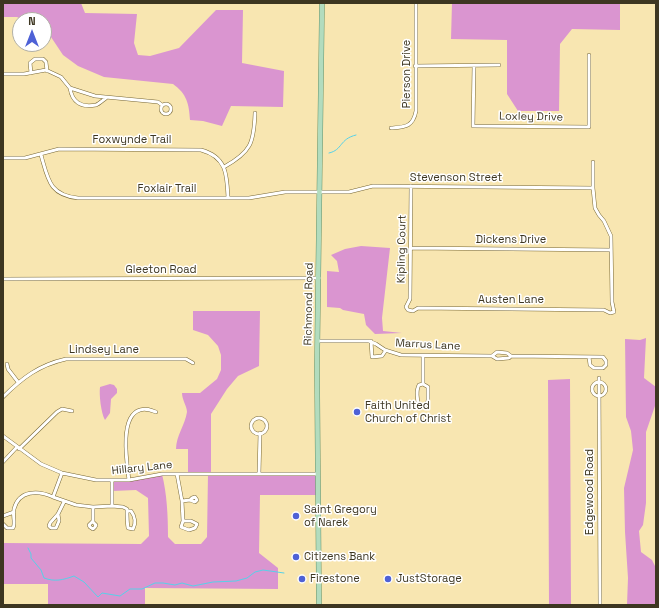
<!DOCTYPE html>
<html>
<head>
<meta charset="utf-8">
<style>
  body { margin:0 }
  #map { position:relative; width:659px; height:608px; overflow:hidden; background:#f8e6b1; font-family:"Space Grotesk",sans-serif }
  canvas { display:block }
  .frame { position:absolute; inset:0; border:4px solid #3d3621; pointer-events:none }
  .north { position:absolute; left:12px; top:12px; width:40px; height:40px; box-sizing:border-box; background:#fff; border:1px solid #b1afa6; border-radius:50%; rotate:0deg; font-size:11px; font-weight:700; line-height:16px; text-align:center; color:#3d3621 }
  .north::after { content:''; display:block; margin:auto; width:14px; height:18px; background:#4e61d6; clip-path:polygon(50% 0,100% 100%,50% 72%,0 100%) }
</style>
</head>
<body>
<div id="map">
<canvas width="659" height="608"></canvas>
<div class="frame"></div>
<div class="north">N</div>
</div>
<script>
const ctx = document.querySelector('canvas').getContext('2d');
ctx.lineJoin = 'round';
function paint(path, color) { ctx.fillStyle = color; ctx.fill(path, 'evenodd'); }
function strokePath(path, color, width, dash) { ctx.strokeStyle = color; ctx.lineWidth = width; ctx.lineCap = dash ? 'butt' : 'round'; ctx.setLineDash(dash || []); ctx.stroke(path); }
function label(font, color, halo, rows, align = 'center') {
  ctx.font = font + ' "Space Grotesk",sans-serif'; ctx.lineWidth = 3; ctx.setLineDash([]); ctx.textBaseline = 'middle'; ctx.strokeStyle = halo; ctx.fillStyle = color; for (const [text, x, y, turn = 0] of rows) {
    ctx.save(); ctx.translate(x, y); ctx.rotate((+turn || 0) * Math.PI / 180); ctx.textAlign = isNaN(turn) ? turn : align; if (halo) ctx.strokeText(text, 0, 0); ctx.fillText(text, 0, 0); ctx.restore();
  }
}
paint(new Path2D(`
  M3 3H81L85 13 137 14 134 43 138 55 150 56 179 48 216 10H243L242 63 284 71 283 107 231 106 222 126 203 121 190 120C189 104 187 94 173 84L104 77 78 66 63 55 49 34 44 31V20H23L17 17H3Z
  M452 3H620V30L572 29 560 44 559 111H518L507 94V40L451 39Z
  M361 246 390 248 382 318 383 331 402 333 375 334 366 325 364 314 343 310 340 308 327 307V271L339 272 337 261 331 255 345 249Z
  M193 311H260L259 366 238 376 227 389 211 414V473L318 474V495H260L259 553 278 568V589L145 588V605H48V584H3V543L141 544 149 536 148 498 136 490 112 491V481L162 474C167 495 168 515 168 537L175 544H201L207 537 208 474H188V449H176C176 436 185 425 187 412 187 406 182 400 182 393H200L217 379 221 370V355L218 346 208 335 193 330Z
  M646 338 644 378 656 387V403L646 432V503L643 525 639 531 641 552 652 560 656 568V605H627L628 578 625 532 624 488 633 450 631 431 626 417 625 339 640 340Z
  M570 379 571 605H549L548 380Z
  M110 384 114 385 117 389V393L111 399 110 413 105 420C101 413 99 395 100 387Z`), '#da95d0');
strokePath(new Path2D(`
  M329 153C343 150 339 139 356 135
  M28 548 31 554V558L41 570 44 578C55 582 63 580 74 576L84 582 98 597 102 593 120 596 130 589H142L155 583H163L175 585 182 583 193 586 213 582 236 581 247 578 255 572 263 570 284 573`), '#57d1e8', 1);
const street = new Path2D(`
  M415 66 499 65
  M474 66 473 126 589 127V55
  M31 73 30 63 35 59H43L46 62 47 71
  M3 74H24L46 70 61 77 70 88
  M106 98C103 100 99 104 96 105 81 108 72 102 70 88L95 96 158 102 162 105
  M161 109a5 5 0 1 1 10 0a5 5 0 1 1-10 0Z
  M391 128C405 127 413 127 416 111V3
  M41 155C48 179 49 195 78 198H249L285 192H349L373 186 593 188
  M3 158H25L59 149 201 150C227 157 227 175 228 198
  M224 167C251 152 254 143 255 113
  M411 186 410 299 406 307 408 310 413 311 418 308 604 310 610 313 614 312 612 302 611 236 604 221 599 215 595 208 593 188V162
  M411 248 611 250
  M3 279 319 278
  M318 341H369L376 344 385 350 401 355 492 356 497 359 509 358 511 356 507 353 497 352 492 356
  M371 341 372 357 382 356 386 350
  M511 356 603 357 606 361V365L603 368H594L590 365 589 357
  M7 364 8 369 18 382
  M599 378 600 605
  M592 389a7 7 0 1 1 14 0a7 7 0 1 1-14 0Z
  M423 384 428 387V401L426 405 421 407 419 406C417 400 416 390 419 385L423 384V356
  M3 397C22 378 39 365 66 359H186L193 363
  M251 426a8 8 0 1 1 16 0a8 8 0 1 1-16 0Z
  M3 436 41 464 62 473 96 480H129L162 474H318
  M19 449 57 412 62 409 72 411
  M3 462 17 447
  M177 474 182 501 183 521 181 527 189 530 195 528 197 524 191 521H183
  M259 474 260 433
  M129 480C127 464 119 416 140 410 146 408 151 410 156 412
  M53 497 76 505 93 507
  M182 501 190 500 195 502 197 500 195 497 192 498 190 500
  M112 506 123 507 127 509C127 515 127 522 128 528L133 529C136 523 135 516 131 511H127
  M58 514 59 521 56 528H51L49 526 50 523 58 514 64 502
  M3 516 14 512
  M93 522 96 525 95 527 93 529 90 527 89 525 93 521V507L112 506V481
  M3 524 7 528H13C16 522 12 516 14 509 19 490 38 490 53 497L62 473`);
const primary = new Path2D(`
  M319 605 317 366 322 3`);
strokePath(street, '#776735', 4);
strokePath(primary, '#67936a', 5.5);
strokePath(street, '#fff', 3);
strokePath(primary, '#b2dcbe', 4.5);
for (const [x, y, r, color] of [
  [357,412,4,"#4e61d6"],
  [296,516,4,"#4e61d6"],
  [296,557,4,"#4e61d6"],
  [302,579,4,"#4e61d6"],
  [388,579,4,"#4e61d6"]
]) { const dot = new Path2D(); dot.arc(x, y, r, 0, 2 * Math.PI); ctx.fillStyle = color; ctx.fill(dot); strokePath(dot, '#fff', 1.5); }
label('11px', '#3d3621', '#fff', [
  ["Pierson Drive",407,74,-90],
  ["Loxley Drive",531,117,1],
  ["Foxwynde Trail",132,140],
  ["Stevenson Street",456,178],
  ["Foxlair Trail",167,189],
  ["Dickens Drive",511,240],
  ["Kipling Court",402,249,-89],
  ["Gleeton Road",161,270],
  ["Austen Lane",511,300],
  ["Richmond Road",309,304,-89],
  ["Marrus Lane",428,345,3],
  ["Lindsey Lane",104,350],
  ["Hillary Lane",142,468,-6],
  ["Edgewood Road",590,492,-90]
]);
label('11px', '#3d3621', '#fff', [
  ["Faith United",365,406],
  ["Church of Christ",365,419],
  ["Saint Gregory",304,510],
  ["of Narek",304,523],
  ["Citizens Bank",304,557],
  ["Firestone",310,579],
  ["JustStorage",396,579]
], 'left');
</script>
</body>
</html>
